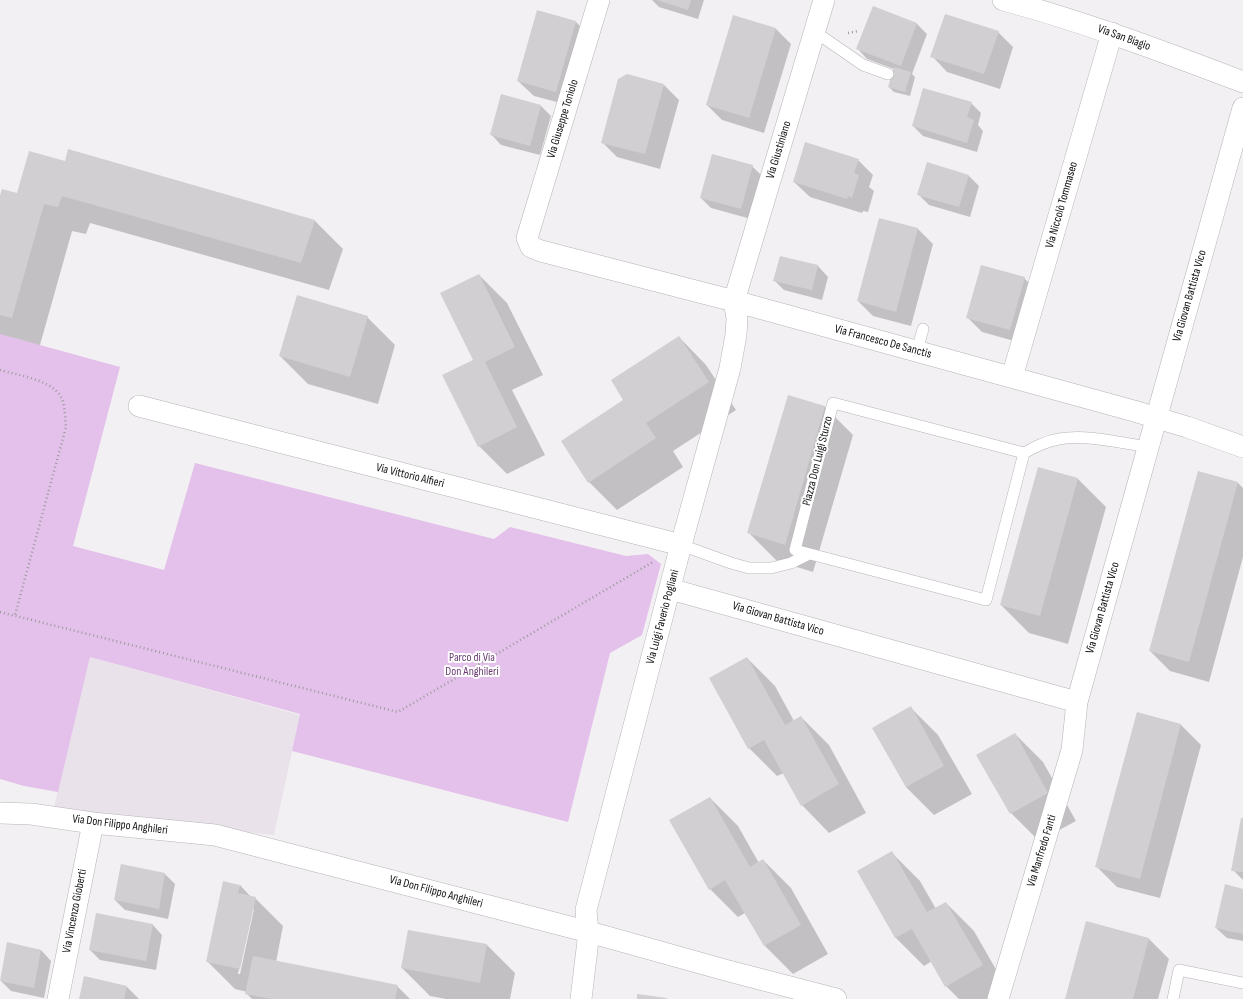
<!DOCTYPE html>
<html>
<head>
<meta charset="utf-8">
<style>
  body { margin:0 }
  canvas { display:block; background:#f3f0f3 }
</style>
</head>
<body>
<canvas width="1243" height="999"></canvas>
<script>
const ctx = document.querySelector('canvas').getContext('2d');
ctx.lineJoin = 'round';
function paint(path, color) { ctx.fillStyle = color; ctx.fill(path, 'evenodd'); }
function strokePath(path, color, width, dash) { ctx.strokeStyle = color; ctx.lineWidth = width; ctx.lineCap = dash ? 'butt' : 'round'; ctx.setLineDash(dash || []); ctx.stroke(path); }
function label(font, color, halo, rows, align = 'center') {
  ctx.font = font + ' "Sofia Sans Condensed",sans-serif'; ctx.lineWidth = 4; ctx.setLineDash([]); ctx.textBaseline = 'middle'; ctx.strokeStyle = halo; ctx.fillStyle = color; for (const [text, x, y, turn = 0] of rows) {
    ctx.save(); ctx.translate(x, y); ctx.rotate((+turn || 0) * Math.PI / 180); ctx.textAlign = isNaN(turn) ? turn : align; if (halo) ctx.strokeText(text, 0, 0); ctx.fillText(text, 0, 0); ctx.restore();
  }
}
paint(new Path2D(`
  M90 657 300 715 274 835 116 818 54 807Z`), '#e9e2eb');
paint(new Path2D(`
  M0 334 120 367 73 546 164 570 195 463 494 539 510 527 626 556 648 554 661 564 642 635 610 653 568 822 292 751 300 714 90 657 58 792 24 786 0 779Z`), '#e3c1ea');
paint(new Path2D(`
  M652 0H704L698 19 659 7Z
  M873 7 917 24 927 34 912 74 915 77 910 96 894 92 889 87 894 69 867 59 857 48Z
  M734 16 776 29 791 44 764 133 722 120 707 105Z
  M576 22 591 37 572 106 534 96 518 81Z
  M998 32 1013 47 1000 89 947 72 932 56Z
  M664 85 679 100 660 169 617 157 602 142Z
  M971 103 981 113 978 125 983 131 977 152 923 136 913 126Z
  M541 106 551 116 540 155 501 145 491 134Z
  M69 151 315 221 343 249 329 290 90 223 86 234 72 231 40 345 0 334V199L18 194 65 162Z
  M858 160 873 175 869 187 874 191 868 212 863 211 862 213 810 197 794 182Z
  M752 166 762 176 751 219 711 208 701 198Z
  M969 176 979 186 970 217 929 205 919 195Z
  M880 219 918 229 933 244 911 326 873 316 858 301Z
  M780 257 818 266 828 277 822 300 784 290 774 280Z
  M479 275 507 303 543 375 512 390 545 455 507 474 479 446 475 360Z
  M1024 278 1039 293 1025 344 982 332 967 317Z
  M367 317 395 345 378 404 308 384 280 356Z
  M679 337 706 365 736 410 673 451 683 467 617 510 589 482 625 400Z
  M789 397 825 407 853 435 813 572 777 561 749 533Z
  M1039 468 1078 479 1106 507 1068 644 1029 633 1001 605Z
  M1199 472 1238 483 1243 488V557L1209 682 1170 671 1150 651Z
  M747 658 775 686 794 721 801 717 829 745 866 813 829 833 802 805 784 773 777 776 749 748Z
  M910 707 938 735 972 794 934 815 906 787 873 728Z
  M1137 713 1181 725 1201 745 1160 898 1117 887 1097 867Z
  M1015 734 1043 762 1076 821 1039 841 1011 813Z
  M710 798 738 826 759 863 763 860 791 888 828 954 793 974 765 946 745 913 738 917 710 889Z
  M1243 820V880L1233 870Z
  M892 853 920 881 936 909 946 903 974 931 1010 994 1000 999H959L946 986 932 961 924 966 896 938 858 872Z
  M121 865 165 874 175 884 168 919 125 910 115 900Z
  M240 885 251 897 255 898 283 926 276 962 397 986 410 999H252L246 993 247 992 235 989 207 961ZM252 909H254L240 974H238Z
  M1243 890V941L1227 938 1216 928Z
  M1087 922 1149 939 1169 959 1158 999H1066Z
  M152 924 162 935 156 970 100 960 90 950Z
  M8 944 41 950 51 961 44 998 11 991 1 981Z
  M487 945 515 973 510 999H446L430 996 402 968Z
  M127 987 139 999H80Z`), '#0003');
paint(new Path2D(`
  M657 0H691L688 10Z
  M873 6 917 23 901 66 856 49Z
  M537 10 576 21 556 92 517 81Z
  M945 14 999 31 984 74 930 57Z
  M733 15 776 28 749 118 706 105Z
  M894 67 911 72 905 92 888 87Z
  M627 74 664 84 645 154 601 143 618 79Z
  M923 88 972 102 967 117 974 120 967 143 912 126Z
  M501 94 541 105 530 146 490 135Z
  M805 142 859 159 854 173 859 175 852 198 848 196 847 199 793 182Z
  M68 149 315 220 301 263 62 196 58 207 44 204 12 318 0 315V195L2 189 17 193 29 151 65 161Z
  M712 154 753 165 741 209 700 198Z
  M927 162 969 175 959 207 917 195Z
  M879 218 918 228 896 312 857 301Z
  M780 256 818 265 812 290 773 281Z
  M981 265 1025 277 1010 330 966 318Z
  M479 274 515 347 485 362 517 427 478 447 442 375 473 360 440 293Z
  M297 295 368 316 350 377 279 356Z
  M679 336 709 382 646 423 656 438 588 483 561 441 623 400 611 380Z
  M788 395 825 406 785 545 747 533Z
  M1038 467 1078 478 1040 616 1000 605Z
  M1198 471 1238 482 1189 662 1149 651Z
  M747 657 785 725 801 716 839 784 801 806 764 740 748 749 709 678Z
  M911 706 944 766 906 787 872 728Z
  M1137 712 1181 724 1140 879 1095 867Z
  M1015 733 1048 793 1010 814 976 755Z
  M710 797 750 867 763 859 801 925 764 946 725 880 709 890 669 820Z
  M1241 818H1243V872L1231 871Z
  M892 851 927 912 946 902 983 965 945 987 912 929 895 938 857 871Z
  M121 864 165 873 159 909 114 900Z
  M223 881 240 885 238 893 256 897 240 969 206 962Z
  M1225 884 1243 889V934L1215 928Z
  M96 913 153 924 146 961 89 950Z
  M1086 921 1149 938 1133 999H1065Z
  M408 930 487 944 480 983 401 968Z
  M7 942 41 950 34 988 0 981Z
  M253 956 398 985 395 999H272L245 994Z
  M84 976 127 986 124 999H79Z
  M637 994 667 998V999H637Z`), '#d2cfd2');
const lane = new Path2D(`
  M813 35 824 38 863 65 888 74
  M917 351 923 329
  M833 403 1024 453 986 600 795 550Z
  M1024 453C1035 447 1046 441 1059 439 1088 434 1119 443 1149 447
  M681 545 731 563 749 568H771L791 563 809 554
  M1173 999 1179 970 1243 983`);
const street = new Path2D(`
  M599 0 527 238 531 247 541 251 734 301 1134 411 1187 427 1243 447
  M1003 0C1085 22 1164 52 1243 82
  M1012 377 1112 33
  M139 406 681 545
  M670 589 1077 702 1243 108
  M0 813 31 814 93 823 215 835 589 932 725 970 836 999
  M58 999 93 823
  M581 999 589 932 587 922 586 910 681 545 730 368 736 335 737 318 734 301 824 0
  M998 999 1072 750 1077 702`);
strokePath(lane, '#b6b4b7', 12);
strokePath(street, '#b6b4b7', 22);
strokePath(new Path2D(`
  M848 33 858 31
  M0 370C17 375 54 380 62 399 65 407 65 418 66 427L15 615
  M0 612 398 712 653 562`), '#9d9b9d', 2.5, [1, 3]);
strokePath(lane, '#fff', 11);
strokePath(street, '#fff', 21);
label('12px', '#121112', '#fff', [
  ["Via San Biagio",1124,38,20],
  ["Via Giuseppe Toniolo",563,119,-73],
  ["Via Giustiniano",779,150,-73],
  ["Via Niccolò Tommaseo",1062,205,-74],
  ["Via Giovan Battista Vico",1190,296,-74],
  ["Via Francesco De Sanctis",883,342,15],
  ["Piazza Don Luigi Sturzo",818,461,-76],
  ["Via Vittorio Alfieri",410,476,14],
  ["Via Giovan Battista Vico",1103,608,-74],
  ["Via Luigi Faverio Pogliani",663,617,-75],
  ["Via Giovan Battista Vico",778,619,16],
  ["Via Don Filippo Anghileri",120,825,7],
  ["Via Manfredo Fanti",1042,851,-73],
  ["Via Don Filippo Anghileri",436,892,15],
  ["Via Vincenzo Gioberti",75,911,-79]
]);
label('12px', '#6a3e74', '#fff', [
  ["Parco di Via",472,658],
  ["Don Anghileri",472,672]
]);
</script>
</body>
</html>
